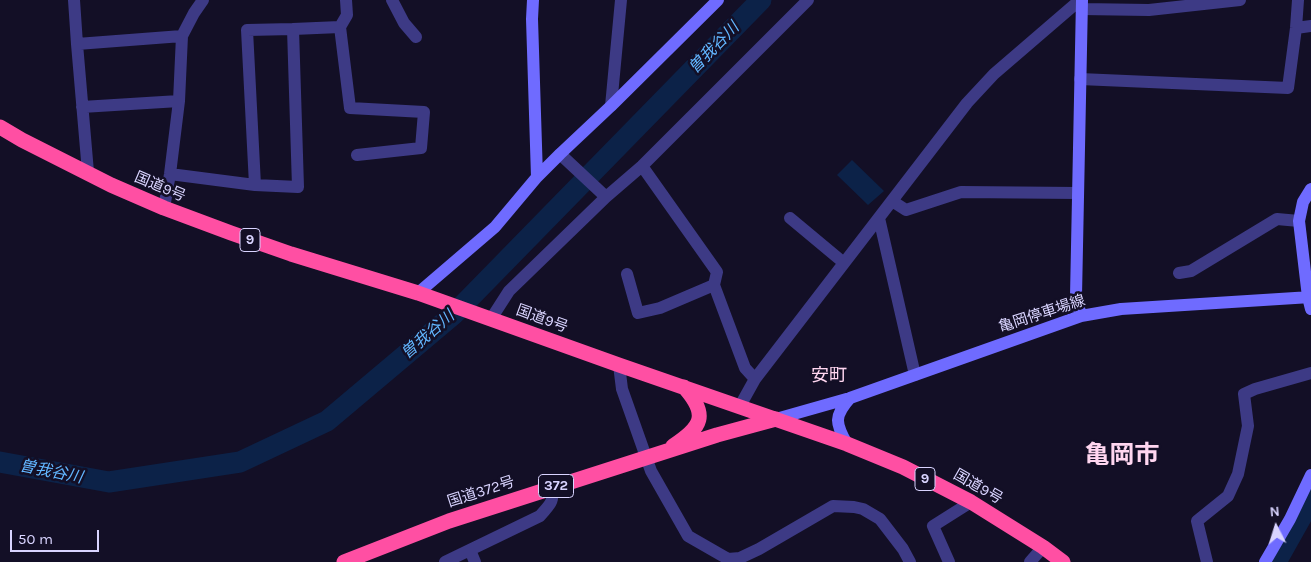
<!DOCTYPE html>
<html>
<head>
<meta charset="utf-8">
<style>
  body { margin:0 }
  #map { position:relative; width:1311px; height:562px; overflow:hidden; background:#130f26; font-family:Karla,sans-serif }
  canvas { display:block }
  .north { position:absolute; left:1251px; top:502px; width:50px; height:50px; -webkit-text-stroke:4px #130f26; paint-order:stroke; rotate:355deg; font-size:14px; font-weight:700; line-height:20px; text-align:center; color:#d9d4ff }
  .north::after { content:''; display:block; margin:auto; width:18px; height:22px; background:#d9d4ff; clip-path:polygon(50% 0,100% 100%,50% 72%,0 100%) }
  .scale { position:absolute; left:10px; top:530px; width:89px; height:22px; box-sizing:border-box; border:2px solid #d9d4ff; border-top:0; padding-left:6px; font-size:15px; line-height:18px; white-space:nowrap; color:#d9d4ff; -webkit-text-stroke:4px #130f26; paint-order:stroke }
</style>
</head>
<body>
<div id="map">
<canvas width="1311" height="562"></canvas>
<div class="north">N</div>
<div class="scale">50 m</div>
</div>
<script>
const ctx = document.querySelector('canvas').getContext('2d');
ctx.lineJoin = 'round';
function paint(path, color) { ctx.fillStyle = color; ctx.fill(path, 'evenodd'); }
function strokePath(path, color, width, dash) { ctx.strokeStyle = color; ctx.lineWidth = width; ctx.lineCap = dash ? 'butt' : 'round'; ctx.setLineDash(dash || []); ctx.stroke(path); }
function label(font, color, halo, rows, align = 'center') {
  ctx.font = font + ' Karla,"Noto Sans JP",sans-serif'; ctx.lineWidth = 5; ctx.setLineDash([]); ctx.textBaseline = 'middle'; ctx.strokeStyle = halo; ctx.fillStyle = color; for (const [text, x, y, turn = 0] of rows) {
    ctx.save(); ctx.translate(x, y); ctx.rotate((+turn || 0) * Math.PI / 180); ctx.textAlign = isNaN(turn) ? turn : align; if (halo) ctx.strokeText(text, 0, 0); ctx.fillText(text, 0, 0); ctx.restore();
  }
}
paint(new Path2D(`
  M852 160 884 191 868 205 837 175Z`), '#0c2248');
strokePath(new Path2D(`
  M0 462 109 482 240 462 327 421 454 314 761 0
  M1276 562 1311 500`), '#0c2248', 21);
strokePath(new Path2D(`
  M74 0 77 44 88 172
  M392 0 404 23 416 37
  M1081 9 1149 10 1240 0
  M340 27 350 108 424 112 421 148 357 155
  M1296 28 1311 26
  M77 44 182 36
  M1080 79 1288 88 1296 28 1298 0
  M611 106 621 0
  M82 107 179 101
  M560 154 606 197
  M642 166 717 272 714 285 745 368 755 379
  M170 174 255 185 298 187 293 29 340 27 347 15 346 0
  M255 185 247 30 293 29
  M892 201 906 210 961 192 1078 193
  M164 208 170 174 179 101 182 36 194 13 203 0
  M790 218 844 263
  M879 218 915 375
  M1179 273 1191 271 1277 219 1299 221
  M627 274 638 313 660 308 714 285
  M491 319 509 291 606 197 642 166 808 0
  M619 365 622 389 651 471 688 536 728 559 740 558 759 549 833 506 854 507 863 509 880 519 903 549 910 562
  M740 406 755 379 967 103 994 74 1080 0
  M470 550 475 562
  M445 562 540 516C549 505 555 502 551 488
  M949 562 933 526 971 502
  M1030 562 1043 547
  M1207 562 1197 521 1228 496 1238 474 1248 426 1244 394 1255 389 1311 373`), '#3d3a85', 12);
strokePath(new Path2D(`
  M533 0 532 19 537 177
  M1311 189 1303 202 1299 221 1308 297 1311 309
  M418 293 495 227 537 177 560 154 611 106 718 0
  M1081 316 1076 296 1082 0
  M776 419 850 398 1081 316 1121 309 1311 297
  M847 444C835 423 834 416 850 398
  M1265 562 1290 519 1311 475`), '#6f6bff', 12);
strokePath(new Path2D(`
  M0 127 22 140 111 185 164 208 231 233 291 254 418 293 619 365 847 444 903 467 971 502 1043 547 1063 562
  M673 446C702 427 709 415 684 387
  M344 562 449 521 717 435 776 419`), '#ff4fa3', 15);
for (const [x, y, w] of [
  [250,240,20],
  [925,479,20],
  [556,486,35]
]) { const box = new Path2D(); box.roundRect(x - w / 2, y - 11.5, w, 23, 4); ctx.fillStyle = '#130f26'; ctx.fill(box); strokePath(box, '#d9d4ff', 1); }
label('bold 14px', '#d9d4ff', null, [
  ["9",250,240],
  ["9",925,479],
  ["372",556,486]
]);
label('15px', '#d9d4ff', '#130f26', [
  ["国道9号",160,187,23],
  ["亀岡停車場線",1042,314,-18],
  ["国道9号",542,319,20],
  ["国道9号",978,487,30],
  ["国道372号",481,492,-18]
]);
label('italic 16px', '#62b6ff', '#130f26', [
  ["曽我谷川",714,48,-46],
  ["曽我谷川",428,335,-41],
  ["曽我谷川",51,472,11]
]);
label('18px', '#ffd6f0', '#130f26', [
  ["安町",829,376]
]);
label('bold 25px', '#ffd6f0', '#130f26', [
  ["亀岡市",1122,456]
]);
</script>
</body>
</html>
